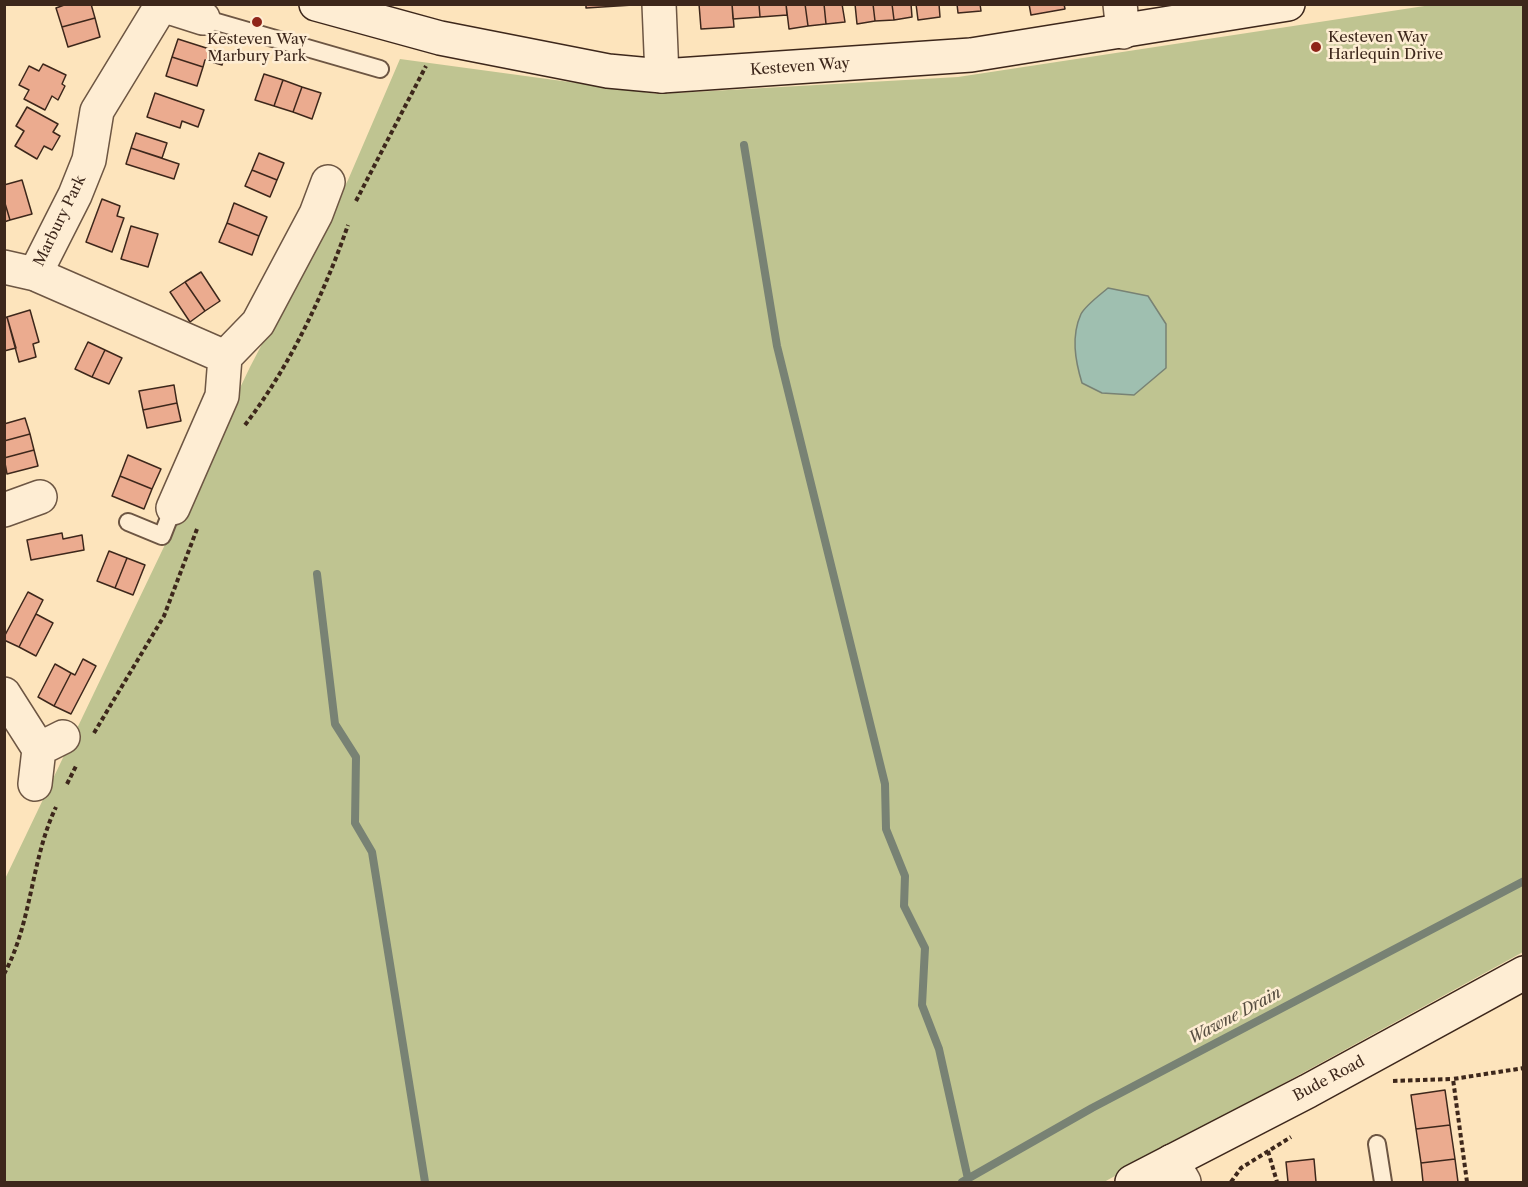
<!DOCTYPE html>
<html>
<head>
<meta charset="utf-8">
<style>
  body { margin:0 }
  #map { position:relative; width:1528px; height:1187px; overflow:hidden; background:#fde4bc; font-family:"Libre Caslon Text",serif }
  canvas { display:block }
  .frame { position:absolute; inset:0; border:6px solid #3d271b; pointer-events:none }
</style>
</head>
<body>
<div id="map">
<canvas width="1528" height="1187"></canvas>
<div class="frame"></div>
</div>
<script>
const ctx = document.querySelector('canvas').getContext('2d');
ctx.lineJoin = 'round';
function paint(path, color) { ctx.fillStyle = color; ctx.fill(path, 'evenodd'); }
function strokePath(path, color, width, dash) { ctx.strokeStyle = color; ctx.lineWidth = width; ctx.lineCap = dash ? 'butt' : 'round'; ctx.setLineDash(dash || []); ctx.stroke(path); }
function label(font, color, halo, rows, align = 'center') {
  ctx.font = font + ' "Libre Caslon Text",serif'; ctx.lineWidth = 5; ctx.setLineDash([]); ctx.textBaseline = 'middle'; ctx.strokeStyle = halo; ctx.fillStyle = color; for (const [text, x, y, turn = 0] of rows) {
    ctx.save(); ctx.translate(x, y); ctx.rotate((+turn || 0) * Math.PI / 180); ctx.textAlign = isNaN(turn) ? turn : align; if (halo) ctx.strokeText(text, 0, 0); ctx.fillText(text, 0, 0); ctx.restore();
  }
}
paint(new Path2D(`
  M1431 5H1523V952L1104 1182H5L4 881 250 367 348 180 400 59 658 94 958 77Z`), '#bfc491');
const water = new Path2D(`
  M1108 288 1148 296 1166 324V368L1134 395 1102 393 1082 383C1075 360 1071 336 1081 314 1086 305 1100 295 1108 288Z`);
paint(water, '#9fbfb0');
strokePath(water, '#788274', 1.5);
strokePath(new Path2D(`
  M744 145 777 346 885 784 886 829 905 876 904 906 925 948 922 1005 939 1049 968 1179
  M317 574 335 724 356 757 355 823 372 852 425 1182
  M962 1182 1092 1108 1524 881`), '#788274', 8);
const building = new Path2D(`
  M67 4H91L95 18 62 27 56 8Z
  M586 4H633V5L586 8Z
  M699 4H732L734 27 701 29Z
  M732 4H759L760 17 733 19Z
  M759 4H786L787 15 760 17Z
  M786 4H805L808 26 789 29Z
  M805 4H824L826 24 808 26Z
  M824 4H842L845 22 826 24Z
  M855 4H873L875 21 857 24Z
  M873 4H892L894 20 875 21Z
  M892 4H911L912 17 894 20Z
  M916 4H939L940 17 918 20Z
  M957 4H980L981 11 958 13Z
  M1029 4H1064L1065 9 1031 15Z
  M95 18 100 37 68 47 62 27Z
  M178 39 225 54 222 65 205 60 203 67 172 57Z
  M172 57 203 67 197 86 166 76Z
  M43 64 66 75 62 84 65 86 58 100 52 96 45 110 24 99 29 90 19 85 29 66 39 71Z
  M264 74 283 80 274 106 255 100Z
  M283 80 302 87 293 112 274 106Z
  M302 87 321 93 312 119 293 112Z
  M155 93 204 110 198 127 182 121 180 128 147 117Z
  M27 107 58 124 53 132 60 136 52 150 44 146 37 159 15 146 24 131 16 126Z
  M136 133 167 143 162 158 131 148Z
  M131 148 179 164 174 179 126 164Z
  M259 153 284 163 277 180 252 170Z
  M252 170 277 180 270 197 245 186Z
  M22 180 32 214 10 220 4 200V185Z
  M102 199 120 206 117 216 124 218 112 252 86 242Z
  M4 200 10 220 4 222Z
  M234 203 267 217 259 236 227 223Z
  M227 223 259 236 252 255 219 242Z
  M131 226 158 234 148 267 121 259Z
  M201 272 220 301 205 311 185 282Z
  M185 282 205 311 190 322 170 292Z
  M30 310 39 342 33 344 36 357 19 362 7 317Z
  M7 317 16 348 4 351V318Z
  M88 342 105 350 92 377 75 369Z
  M105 350 122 358 109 384 92 377Z
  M174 385 177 403 143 410 139 391Z
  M177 403 181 421 147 428 143 410Z
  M25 418 30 434 4 441V424Z
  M30 434 34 450 4 458V441Z
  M34 450 38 466 7 474 4 458Z
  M128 455 161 469 152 489 120 476Z
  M120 476 152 489 144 509 112 496Z
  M62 533 63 539 82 535 84 550 31 560 27 540Z
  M109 551 127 558 115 588 97 581Z
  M127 558 145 565 133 595 115 588Z
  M28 592 43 600 19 647 4 640V637Z
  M36 614 53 623 36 656 19 647Z
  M83 659 96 666 71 714 54 706 71 673 75 675Z
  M55 664 71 673 54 706 38 697Z
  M1445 1090 1450 1125 1416 1129 1411 1095Z
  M1450 1125 1455 1159 1421 1163 1416 1129Z
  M1314 1159 1316 1182H1288L1286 1162Z
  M1455 1159 1458 1182H1423L1421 1163Z`);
paint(building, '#ebab8f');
strokePath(building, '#3d271b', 1.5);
const lane = new Path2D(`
  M203 18 380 69
  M128 522 162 536 173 508
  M1377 1144 1383 1182`);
const street = new Path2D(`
  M159 4 203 18
  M659 4 662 76
  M1120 4 1123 32
  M4 267 35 274 225 357
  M35 274 75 195 89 160 97 111 161 6
  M173 508 222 396 225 357 258 323 316 214 328 182
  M4 510 40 497
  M4 694 39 749
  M35 784 39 749 63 737
  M1172 1161 1184 1182`);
const secondary = new Path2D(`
  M316 4 440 38 608 71 662 76 971 55 1288 4
  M1132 1182 1308 1091 1524 973`);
strokePath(lane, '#6d5643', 20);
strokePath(street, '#6d5643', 36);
strokePath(secondary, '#3d271b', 36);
strokePath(new Path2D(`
  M356 201 426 66
  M245 425C290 366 324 294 348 225
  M94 733 164 616 197 529
  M67 784 76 766
  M4 974C32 923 31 859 56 807
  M1393 1081 1453 1079
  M1268 1151 1277 1182
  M1231 1182 1241 1168 1291 1137
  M1467 1182 1453 1079 1524 1068`), '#3d271b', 4, [4.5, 3]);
strokePath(lane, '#feedd3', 16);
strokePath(street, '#feedd3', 33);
strokePath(secondary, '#feedd3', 33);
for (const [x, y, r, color] of [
  [257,22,6,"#8f2418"],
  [1316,47,6,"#8f2418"]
]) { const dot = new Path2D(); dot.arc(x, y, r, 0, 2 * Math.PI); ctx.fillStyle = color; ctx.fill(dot); strokePath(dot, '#feedd3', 2); }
label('15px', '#3d271b', '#feedd3', [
  ["Kesteven Way",1328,38],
  ["Harlequin Drive",1328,55],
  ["Kesteven Way",257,40,"center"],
  ["Marbury Park",257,57,"center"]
], 'left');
label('15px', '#3d271b', '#feedd3', [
  ["Kesteven Way",800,67,-4],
  ["Marbury Park",60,221,-64],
  ["Bude Road",1329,1079,-28]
]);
label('italic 16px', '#564d40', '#feedd3', [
  ["Wawne Drain",1235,1016,-28]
]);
</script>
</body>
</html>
